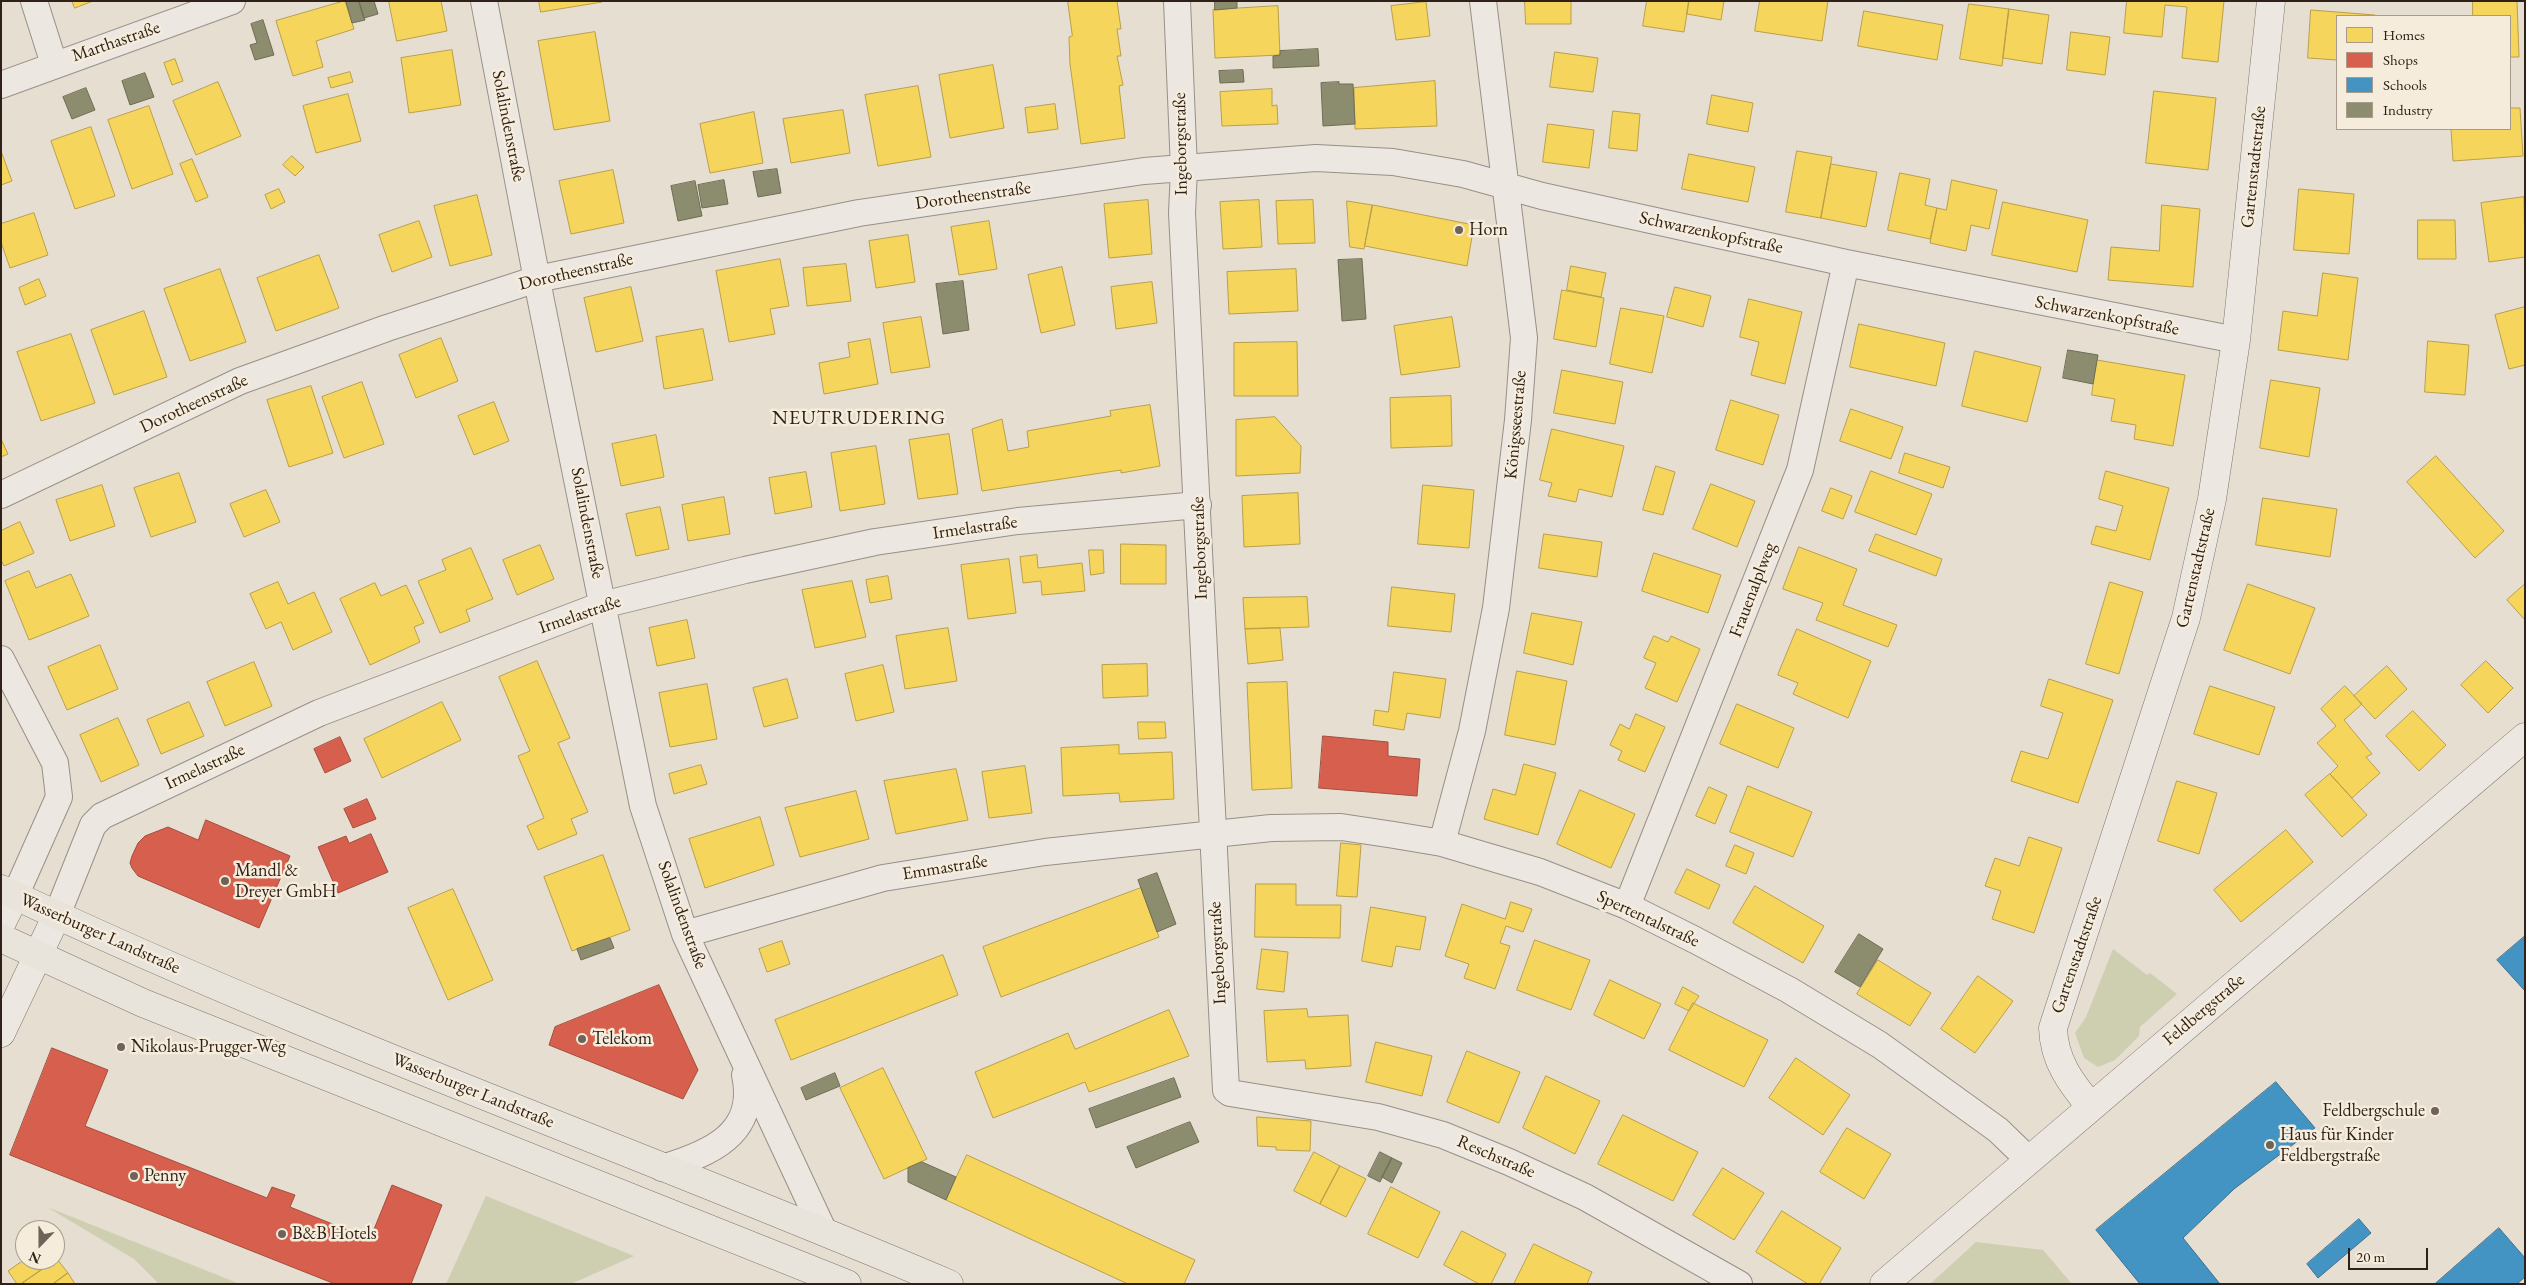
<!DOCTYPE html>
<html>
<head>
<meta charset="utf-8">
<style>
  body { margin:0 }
  #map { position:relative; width:2526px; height:1285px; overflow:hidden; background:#e6ded0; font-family:"EB Garamond",serif }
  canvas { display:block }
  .frame { position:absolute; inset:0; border:2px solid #2f2119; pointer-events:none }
  .legend { position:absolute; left:2336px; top:15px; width:175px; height:115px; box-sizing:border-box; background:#f5ecdb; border:1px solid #a69b8d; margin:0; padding:6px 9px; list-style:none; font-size:15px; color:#2f2119 }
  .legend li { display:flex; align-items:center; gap:10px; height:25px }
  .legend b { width:25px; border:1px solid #a69b8d }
  .north { position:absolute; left:15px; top:1220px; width:50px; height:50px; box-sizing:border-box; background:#f5ecdb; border:1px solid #a69b8d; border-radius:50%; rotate:202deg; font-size:14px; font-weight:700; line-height:20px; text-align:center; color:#2f2119 }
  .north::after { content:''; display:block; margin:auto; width:18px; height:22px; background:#6f6359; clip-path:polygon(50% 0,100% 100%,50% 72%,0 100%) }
  .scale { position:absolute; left:2348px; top:1248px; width:80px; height:22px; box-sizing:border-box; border:2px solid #2f2119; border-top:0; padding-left:6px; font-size:15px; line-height:18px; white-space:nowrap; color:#2f2119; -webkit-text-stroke:4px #f5ecdb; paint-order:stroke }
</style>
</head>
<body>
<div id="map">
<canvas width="2526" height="1285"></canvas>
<div class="frame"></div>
<ul class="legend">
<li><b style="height:14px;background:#f6d55c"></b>Homes</li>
<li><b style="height:14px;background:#d6604d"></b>Shops</li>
<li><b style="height:14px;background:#4393c3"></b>Schools</li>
<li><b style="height:14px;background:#8c8c6e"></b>Industry</li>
</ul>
<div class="north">N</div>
<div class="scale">20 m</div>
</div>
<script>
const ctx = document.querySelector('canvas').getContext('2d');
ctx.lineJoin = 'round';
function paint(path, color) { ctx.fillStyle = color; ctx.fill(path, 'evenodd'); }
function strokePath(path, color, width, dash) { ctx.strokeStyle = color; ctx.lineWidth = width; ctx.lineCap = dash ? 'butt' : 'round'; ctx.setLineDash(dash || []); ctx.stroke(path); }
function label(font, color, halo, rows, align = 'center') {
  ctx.font = font + ' "EB Garamond",serif'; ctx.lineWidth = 5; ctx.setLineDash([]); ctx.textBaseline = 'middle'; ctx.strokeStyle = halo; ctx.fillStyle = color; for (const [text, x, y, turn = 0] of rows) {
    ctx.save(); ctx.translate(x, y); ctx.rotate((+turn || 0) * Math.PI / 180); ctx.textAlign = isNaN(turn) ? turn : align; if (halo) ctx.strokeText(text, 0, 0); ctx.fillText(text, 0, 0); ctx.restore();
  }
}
paint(new Path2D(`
  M2113 949 2147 975 2150 973 2177 994 2140 1027 2139 1036 2115 1060 2098 1067 2084 1058 2075 1033 2086 1017Z
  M486 1196 634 1256 571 1284H446Z
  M47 1207 240 1284H159L134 1259Z
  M1976 1242 2043 1250 2072 1284H1930Z`), '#cdcfb0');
const homes = new Path2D(`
  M72 1H93L75 8Z
  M345 1 354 29 316 41 323 67 293 76 276 21Z
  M389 1H441L447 31 397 41Z
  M539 1H602V2L541 12Z
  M1068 1H1117L1121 29H1117L1121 56H1117L1123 85 1119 86 1125 138 1081 144 1070 64 1069 37 1072 36Z
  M1525 1H1571V24H1526Z
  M1647 1H1689L1684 32 1643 26Z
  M1689 1H1724L1721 20 1687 14Z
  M1760 1H1828L1822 41 1755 31Z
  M2127 1H2224L2218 62 2182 58 2187 7 2165 5 2162 37 2124 33Z
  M2473 1H2517L2519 57H2510V16H2473Z
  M1426 2 1430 36 1396 40 1391 6Z
  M1969 4 2009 9 2002 66 1960 59Z
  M1278 6 1280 55 1215 58 1213 10Z
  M2009 9 2049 15 2042 64 2003 58Z
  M2311 10 2375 15V16H2337V60L2308 58Z
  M1864 11 1943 25 1937 60 1858 46Z
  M595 32 610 121 554 130 538 41Z
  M2071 32 2110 37 2105 75 2067 70Z
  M452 50 461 105 409 113 401 58Z
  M1555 52 1598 58 1593 92 1550 87Z
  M175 59 183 81 172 85 164 63Z
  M993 65 1004 128 950 138 939 75Z
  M350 72 353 82 331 88 328 78Z
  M1435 81 1437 126 1355 129 1354 88Z
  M218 82 241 136 196 155 173 101Z
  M918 86 931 157 878 166 865 95Z
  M1272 89V106L1277 105 1278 124 1222 126 1220 92Z
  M2154 91 2216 98 2208 170 2146 163Z
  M348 94 361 141 316 153 303 106Z
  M1712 95 1753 103 1748 132 1707 124Z
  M1055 104 1058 129 1028 133 1025 108Z
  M149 106 173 174 132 189 108 120Z
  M2510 108H2520L2523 156 2453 161 2451 129H2510Z
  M843 110 850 153 791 163 783 119Z
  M1613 111 1640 114 1637 151 1609 148Z
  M754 112 763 163 710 173 700 124Z
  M1548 124 1594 130 1589 168 1543 162Z
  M91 127 115 196 75 209 51 141Z
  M1 151 12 181 1 185Z
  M1797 151 1832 157 1821 218 1786 212Z
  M1689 154 1755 167 1748 202 1682 189Z
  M292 156 304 167 295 176 283 165Z
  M192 159 208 197 196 202 180 164Z
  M1831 164 1877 172 1866 227 1821 218Z
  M613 170 624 223 571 234 559 181Z
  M1900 173 1930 179 1925 205 1937 208 1930 239 1888 230Z
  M1952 180 1997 190 1989 229 1971 225 1966 251 1930 243 1937 208 1946 210Z
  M279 189 285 202 271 209 265 195Z
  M2299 189 2354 194 2349 254 2294 250Z
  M477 195 492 255 450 266 434 206Z
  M2524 197 2525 257 2489 262 2481 203Z
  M1148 200 1152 254 1109 258 1104 204Z
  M1259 200 1262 247 1223 249 1220 202Z
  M1313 200 1315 243 1278 244 1276 201Z
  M1347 201 1372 205 1364 249 1350 247Z
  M2003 202 2088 220 2077 272 1992 255Z
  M1373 205 1474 225 1467 266 1365 246Z
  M2162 205 2200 209 2193 287 2108 280 2111 247 2159 251Z
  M34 213 48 255 10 268 1 242V224Z
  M2418 220H2455L2456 259H2418Z
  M419 221 432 257 392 272 379 235Z
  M989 221 997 269 959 275 951 227Z
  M908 235 915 282 876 288 869 241Z
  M319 255 339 308 276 331 257 278Z
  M780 259 789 306 770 309 775 334 729 342 716 271Z
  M846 264 851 301 807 306 803 268Z
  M1571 266 1606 273 1601 297 1567 290Z
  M1062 267 1075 325 1041 333 1028 275Z
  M220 269 246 342 190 361 164 289Z
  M1296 269 1298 311 1229 314 1227 272Z
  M2323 273 2358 278 2348 360 2278 350 2283 311 2317 316Z
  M39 279 46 296 25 305 19 288Z
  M1152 282 1157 323 1116 329 1111 287Z
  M631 287 643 341 596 352 584 298Z
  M1675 287 1711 296 1703 327 1667 317Z
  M1562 290 1604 298 1596 347 1554 339Z
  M1749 299 1802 312 1785 384 1751 375 1759 342 1740 337Z
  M2525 307V365L2509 369 2495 315Z
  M1621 308 1664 316 1652 373 1610 364Z
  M144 311 167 377 114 395 91 330Z
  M921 317 930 367 891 373 883 323Z
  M1452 317 1460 367 1401 375 1394 326Z
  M1859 324 1945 343 1936 386 1850 367Z
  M703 329 713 380 664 389 656 337Z
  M71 334 95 403 41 421 17 352Z
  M441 338 458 381 416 398 399 355Z
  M870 339 878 384 824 394 819 363 850 357 848 343Z
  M2428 341 2469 345 2465 395 2425 392Z
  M1297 342 1298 396H1234V343Z
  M1975 351 2041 367 2027 422 1962 406Z
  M2097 360 2185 375 2173 446 2134 439 2136 425 2111 421 2115 399 2092 395Z
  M1562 370 1623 382 1615 424 1554 413Z
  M2271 380 2320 388 2309 457 2260 448Z
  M362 382 384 444 344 458 322 397Z
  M311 386 333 453 289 467 267 400Z
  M1451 396 1452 446 1391 448 1390 398Z
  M1731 400 1779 415 1763 465 1716 450Z
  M494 402 509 441 474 455 458 416Z
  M1150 405 1160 466 1121 473V470L982 491 972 429 1002 419 1008 451 1029 447 1027 431 1111 416 1110 411Z
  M1851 409 1903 427 1891 459 1840 441Z
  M1275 417 1301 446 1300 473 1236 476V420Z
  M1552 429 1624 446 1612 497 1579 489 1576 502 1548 496 1552 483 1540 480Z
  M949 434 958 494 918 499 909 440Z
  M656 435 664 477 621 486 612 444Z
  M1 439 8 454 1 457Z
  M876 446 885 504 840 511 831 453Z
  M1905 453 1950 467 1943 488 1899 473Z
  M2436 456 2504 531 2475 558 2407 482Z
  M1656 466 1675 472 1663 515 1643 510Z
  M1871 471 1932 494 1916 535 1855 512Z
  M2106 471 2169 488 2150 560 2091 544 2096 526 2116 531 2123 506 2099 499Z
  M806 472 812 507 775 514 769 478Z
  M179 473 196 522 151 537 134 488Z
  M1711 484 1755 501 1737 547 1693 529Z
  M102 485 115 526 70 541 56 500Z
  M1423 485 1474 490 1469 548 1418 544Z
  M1831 488 1852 496 1843 519 1822 511Z
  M266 490 280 522 244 537 230 504Z
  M1298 493 1300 544 1244 547 1242 496Z
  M724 497 730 534 688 541 682 505Z
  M2263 498 2337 509 2330 557 2256 545Z
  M660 507 669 549 636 556 626 514Z
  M20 522 34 553 4 566 1 560V531Z
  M1544 534 1602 542 1597 577 1539 568Z
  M1876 534 1942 559 1936 576 1869 551Z
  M1121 544 1166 545V584H1121Z
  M540 545 554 579 517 595 503 560Z
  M1799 547 1857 569 1843 605 1897 625 1888 647 1816 620 1823 603 1783 589Z
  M471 548 493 599 466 610 470 621 440 633 418 581 446 570 442 560Z
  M1089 550H1103L1104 573 1091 575Z
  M1654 553 1721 575 1708 613 1642 591Z
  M1037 555 1038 568 1082 563 1085 591 1042 595 1041 581 1023 583 1020 557Z
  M1009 559 1016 613 968 619 961 565Z
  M29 571 36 588 71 574 89 616 29 640 5 581Z
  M888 576 892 599 870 603 866 580Z
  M852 581 866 637 815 648 802 590Z
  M278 582 288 604 314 592 332 632 293 650 281 622 266 629 250 594Z
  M2110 582 2143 592 2119 674 2086 664Z
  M375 583 381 596 406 585 424 623 414 627 420 642 370 665 340 599Z
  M2248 584 2315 608 2290 674 2224 650Z
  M2525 584V620L2507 600Z
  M1392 587 1455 594 1451 632 1388 626Z
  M1307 597 1309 627 1245 629 1243 598Z
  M1532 613 1582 622 1573 665 1524 653Z
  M687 620 695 658 657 666 649 628Z
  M948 628 957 681 905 689 896 636Z
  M1280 628 1283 660 1248 664 1245 629Z
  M1797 629 1871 661 1848 718 1793 694 1798 683 1778 675Z
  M1654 636 1668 642 1671 636 1700 649 1677 702 1645 688 1656 663 1644 658Z
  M100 645 118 689 67 710 48 667Z
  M537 661 570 738 558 743 588 812 571 819 577 834 538 850 527 826 544 818 518 756 530 751 499 677Z
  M2486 661 2513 688 2488 713 2461 685Z
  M254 662 272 706 225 726 207 682Z
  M1147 664 1148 696 1103 698 1102 665Z
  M883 665 894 712 856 721 845 674Z
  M2387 666 2407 689 2375 719 2354 696Z
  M1517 671 1567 681 1555 745 1505 735Z
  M1394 672 1446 679 1440 718 1407 713 1404 730 1373 725 1375 710 1388 712Z
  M787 679 798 718 764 727 753 688Z
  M2049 679 2113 700 2078 803 2011 781 2021 751 2048 759 2063 713 2041 706Z
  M1287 682 1292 788 1252 790 1247 683Z
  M707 684 717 739 670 747 659 693Z
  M2210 686 2275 707 2259 755 2194 734Z
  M2345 686 2362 704 2344 720 2372 754 2366 757 2380 773 2352 798 2330 774 2338 766 2317 743 2336 726 2321 709Z
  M189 702 204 736 161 754 147 720Z
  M442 702 461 740 382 778 364 739Z
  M1737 704 1794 728 1778 768 1720 744Z
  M2413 711 2446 745 2419 771 2386 736Z
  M1636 714 1665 727 1645 772 1618 760 1622 751 1610 745 1620 724 1629 729Z
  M118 718 139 765 101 782 80 735Z
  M1138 722H1165L1166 738 1139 739Z
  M1119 745V754L1172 752 1174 799 1120 802 1119 793 1063 796 1061 748Z
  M1524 764 1556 773 1538 835 1484 819 1493 789 1515 795Z
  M701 765 707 784 674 794 669 774Z
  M1025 766 1032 813 989 818 982 772Z
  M956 769 968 820 896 834 884 781Z
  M2330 774 2367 815 2342 837 2305 795Z
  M2177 781 2217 793 2199 854 2158 841Z
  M1748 786 1812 812 1793 857 1730 832Z
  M1709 787 1727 795 1715 824 1696 816Z
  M1580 790 1635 814 1611 868 1557 844Z
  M856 791 869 839 800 857 785 808Z
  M760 817 774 865 705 888 689 839Z
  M2286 830 2313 862 2241 922 2214 890Z
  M2029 837 2062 848 2034 933 1992 919 2001 891 1985 886 1995 858 2019 866Z
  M1341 843 1361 845 1357 897 1337 896Z
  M1735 845 1754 853 1746 874 1726 866Z
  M603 855 630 930 572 951 544 877Z
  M1687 869 1720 885 1709 909 1675 893Z
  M1256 884H1296V905H1341L1340 938 1255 937Z
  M1755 886 1824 926 1803 963 1733 923Z
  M1141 888 1159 937 1001 997 983 947Z
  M453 889 493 980 448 1000 408 908Z
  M1511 902 1532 909 1523 932 1506 926 1500 943 1510 946 1495 989 1464 978 1469 964 1445 956 1462 904 1505 919Z
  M1371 907 1426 917 1420 950 1396 946 1392 967 1362 961Z
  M1535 940 1590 960 1571 1010 1517 990Z
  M782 941 790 964 767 972 759 949Z
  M1262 949 1288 952 1284 992 1257 989Z
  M943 955 958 995 791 1060 775 1020Z
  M1878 960 1931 993 1910 1026 1857 994Z
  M1978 976 2013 1001 1975 1053 1941 1029Z
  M1610 980 1661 1004 1644 1039 1594 1015Z
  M1683 987 1699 996 1689 1011 1675 1004Z
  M1693 1003 1768 1040 1744 1087 1669 1050Z
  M1307 1009 1308 1017 1348 1015 1351 1066 1306 1069 1305 1060 1267 1062 1264 1011Z
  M1169 1010 1189 1056 1089 1092 1085 1082 993 1118 975 1072 1068 1033 1075 1049Z
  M1376 1042 1432 1056 1422 1096 1366 1082Z
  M1467 1051 1520 1072 1499 1123 1447 1102Z
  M1796 1058 1850 1095 1823 1135 1769 1098Z
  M883 1068 927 1159 884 1179 840 1088Z
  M1546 1076 1600 1101 1575 1154 1523 1128Z
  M1623 1115 1698 1152 1673 1201 1598 1164Z
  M1257 1117 1311 1121 1310 1151 1276 1150V1147L1258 1146Z
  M1847 1128 1891 1154 1864 1199 1820 1172Z
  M1314 1152 1340 1166 1320 1204 1294 1191Z
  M967 1155 1195 1260 1184 1284H1128L946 1200Z
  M1340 1166 1366 1179 1346 1217 1320 1204Z
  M1723 1168 1764 1193 1734 1240 1693 1215Z
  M1391 1187 1440 1212 1418 1258 1368 1234Z
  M1782 1211 1841 1248 1819 1284H1808L1756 1252Z
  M1462 1231 1506 1254 1491 1284H1479L1444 1265Z
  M1534 1244 1592 1272 1587 1284H1514Z
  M55 1255 57 1259 21 1284H17L8 1271 25 1259 55 1260Z
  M57 1259 68 1273 53 1284H21Z
  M68 1273 75 1284H53Z`);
paint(homes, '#f6d55c');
strokePath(homes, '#ba9f48', 1);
const shops = new Path2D(`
  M1323 736 1388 742V756L1420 759 1417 796 1319 788Z
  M340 737 351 761 325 773 314 749Z
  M367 799 376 819 353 828 344 809Z
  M206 820 290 856 259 928 138 876 132 868 130 863 132 856 138 843 145 836 168 827 198 840Z
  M371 834 388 872 338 893 318 847 346 836 349 843Z
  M659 985 698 1070 683 1099 549 1045 555 1027Z
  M52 1048 108 1070 85 1126 267 1198 272 1187 295 1195 290 1207 370 1239 392 1185 442 1205 411 1284H335L10 1155Z`);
paint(shops, '#d6604d');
strokePath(shops, '#a44d3d', 1);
const schools = new Path2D(`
  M2525 936V991L2497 960Z
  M2276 1082 2315 1128 2234 1189 2183 1238 2220 1284H2140L2096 1230Z
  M2359 1219 2371 1233 2318 1278 2307 1264Z
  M2499 1228 2525 1258V1277L2517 1284H2435Z`);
paint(schools, '#4393c3');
strokePath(schools, '#3d7190', 1);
const industry = new Path2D(`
  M359 1H374L378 14 364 18Z
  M359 1 365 20 352 23 346 2Z
  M1215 1H1237V8L1215 10Z
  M263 20 274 55 255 60 250 45 257 43 251 24Z
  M1318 49 1319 66 1273 68V56L1280 55V51Z
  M1243 70 1244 82 1220 83 1219 71Z
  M145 73 154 97 130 105 122 81Z
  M1339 82V84H1353L1355 124 1323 126 1321 83Z
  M86 88 95 110 72 119 63 97Z
  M777 169 781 193 758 197 753 172Z
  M724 180 728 204 702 208 698 185Z
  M695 181 702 216 678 221 671 186Z
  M1362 259 1366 319 1342 321 1338 260Z
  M963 281 969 330 943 334 936 284Z
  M2068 350 2098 355 2093 384 2063 378Z
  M1157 873 1176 924 1157 932 1138 880Z
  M1859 934 1883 949 1860 987 1835 972Z
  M610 938 614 948 581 960 577 949Z
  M835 1073 840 1086 806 1100 801 1088Z
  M1174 1078 1181 1097 1096 1128 1089 1109Z
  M1190 1122 1199 1142 1136 1168 1127 1147Z
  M1380 1152 1392 1158 1380 1182 1368 1176Z
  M1392 1158 1402 1163 1392 1183 1382 1177Z
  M922 1162 956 1177 946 1200 908 1182V1168Z`);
paint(industry, '#8c8c6e');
strokePath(industry, '#706c54', 1);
const street = new Path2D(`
  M34 1 54 64
  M484 1 541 301 643 806 685 934 824 1232
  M1177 1 1184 169 1182 213 1226 1090 1230 1093 1378 1117 1443 1135 1509 1162 1585 1197 1739 1284
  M1 85 232 1
  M1 495 240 381 387 328 537 279 859 213 1144 171 1316 158 1393 162 1463 174 1542 196 1846 263 2236 340
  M1 659 55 763 59 797 15 896
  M1442 843 1472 731 1496 608 1518 420 1524 338 1483 1
  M1627 906 1800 470 1846 263
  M57 915 93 825 102 816 319 713 602 605 745 570 875 542 1018 521 1198 505
  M685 934 883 878 1045 852 1271 828 1341 827 1394 835 1442 843 1540 872 1627 906 1695 940 1789 990 1880 1045 1998 1130 2028 1159
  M662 1168C709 1154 758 1134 745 1075`);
const secondary = new Path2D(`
  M1 924 15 896
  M1 1033 57 915
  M2091 1107C2071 1083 2054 1061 2053 1028L2186 618 2212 499 2236 340 2271 1
  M1884 1284 2525 737`);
const primary = new Path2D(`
  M1 889C311 1036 634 1150 949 1284
  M1 938 143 1003 847 1284`);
strokePath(street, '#979088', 28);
strokePath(secondary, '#7e776f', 29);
strokePath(primary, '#7e776f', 29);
strokePath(street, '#ece7e0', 26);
strokePath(secondary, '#ece7e0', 28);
strokePath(primary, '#e9e4db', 28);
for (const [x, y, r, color] of [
  [1459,230,5,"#6f6359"],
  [225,881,5,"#6f6359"],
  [582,1039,5,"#6f6359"],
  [121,1047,5,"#6f6359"],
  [2435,1111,5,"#6f6359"],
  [2270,1145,5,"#6f6359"],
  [134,1176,5,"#6f6359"],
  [282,1234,5,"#6f6359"]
]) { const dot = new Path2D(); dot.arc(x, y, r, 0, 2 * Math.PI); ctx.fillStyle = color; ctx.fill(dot); strokePath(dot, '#f5ecdb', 2); }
label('18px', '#2f2119', '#f5ecdb', [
  ["Marthastraße",116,42,-19],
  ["Solalindenstraße",508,126,79],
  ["Ingeborgstraße",1181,144,-91],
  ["Gartenstadtstraße",2254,167,-84],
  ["Dorotheenstraße",973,196,-8],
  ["Schwarzenkopfstraße",1711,233,12],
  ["Dorotheenstraße",576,272,-13],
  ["Schwarzenkopfstraße",2107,316,11],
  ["Dorotheenstraße",194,404,-25],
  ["Königsseestraße",1516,425,-85],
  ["Solalindenstraße",587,523,79],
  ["Irmelastraße",975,528,-8],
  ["Ingeborgstraße",1200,548,-92],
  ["Gartenstadtstraße",2196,568,-77],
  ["Frauenalplweg",1753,590,-69],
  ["Irmelastraße",580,615,-19],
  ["Irmelastraße",205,767,-25],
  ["Emmastraße",945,868,-9],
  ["Solalindenstraße",682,915,70],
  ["Spertentalstraße",1648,919,25],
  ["Wasserburger Landstraße",100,934,24],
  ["Ingeborgstraße",1218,953,-93],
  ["Gartenstadtstraße",2077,955,-71],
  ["Feldbergstraße",2204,1010,-40],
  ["Wasserburger Landstraße",473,1091,22],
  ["Reschstraße",1496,1157,23]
]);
label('18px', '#2f2119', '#f5ecdb', [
  ["Horn",1469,230],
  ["Mandl &",235,871],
  ["Dreyer GmbH",235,892],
  ["Telekom",592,1039],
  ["Nikolaus-Prugger-Weg",131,1047],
  ["Feldbergschule",2425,1111,"right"],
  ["Haus für Kinder",2280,1135],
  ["Feldbergstraße",2280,1156],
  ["Penny",144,1176],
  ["B&B Hotels",292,1234]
], 'left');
ctx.letterSpacing = '1px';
label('20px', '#2f2119', '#f5ecdb', [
  ["NEUTRUDERING",859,419]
]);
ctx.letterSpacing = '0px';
</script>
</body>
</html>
